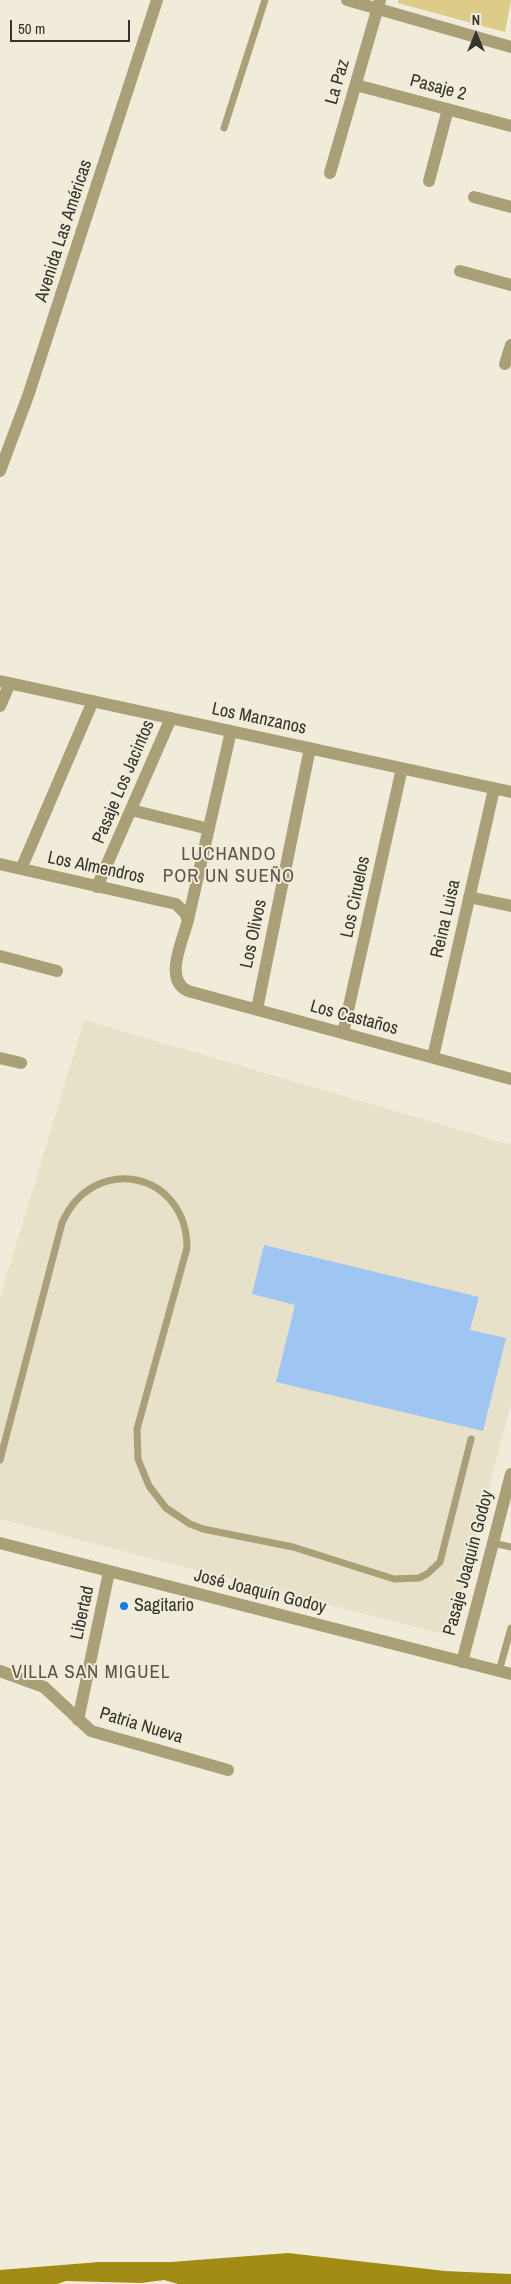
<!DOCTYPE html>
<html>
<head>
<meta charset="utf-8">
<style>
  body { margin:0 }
  #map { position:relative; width:511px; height:2284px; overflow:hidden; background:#f0ecd9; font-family:"Archivo Narrow",sans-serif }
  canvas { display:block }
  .north { position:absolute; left:451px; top:10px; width:50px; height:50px; -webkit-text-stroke:4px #f0ecd9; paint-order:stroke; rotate:0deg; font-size:14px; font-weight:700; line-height:20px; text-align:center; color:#34332c }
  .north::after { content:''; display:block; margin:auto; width:18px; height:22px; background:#34332c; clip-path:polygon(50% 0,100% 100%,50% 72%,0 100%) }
  .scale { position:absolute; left:10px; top:20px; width:120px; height:22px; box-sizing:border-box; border:2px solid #34332c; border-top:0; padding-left:6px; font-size:15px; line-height:18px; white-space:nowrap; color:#34332c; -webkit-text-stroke:4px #f0ecd9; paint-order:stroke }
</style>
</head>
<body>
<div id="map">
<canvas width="511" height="2284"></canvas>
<div class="north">N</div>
<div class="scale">50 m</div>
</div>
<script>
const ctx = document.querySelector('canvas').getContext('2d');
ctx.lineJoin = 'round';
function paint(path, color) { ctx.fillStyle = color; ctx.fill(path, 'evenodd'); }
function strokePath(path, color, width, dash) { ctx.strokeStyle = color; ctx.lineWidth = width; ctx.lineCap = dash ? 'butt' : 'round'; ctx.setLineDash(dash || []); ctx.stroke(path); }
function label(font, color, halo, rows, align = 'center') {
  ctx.font = font + ' "Archivo Narrow",sans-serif'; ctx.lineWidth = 4; ctx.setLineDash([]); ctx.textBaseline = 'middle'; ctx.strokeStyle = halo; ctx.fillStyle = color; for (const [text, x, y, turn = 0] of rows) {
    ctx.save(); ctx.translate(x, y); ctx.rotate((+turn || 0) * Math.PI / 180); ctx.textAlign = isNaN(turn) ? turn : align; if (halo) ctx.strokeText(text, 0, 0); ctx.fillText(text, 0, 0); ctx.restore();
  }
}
paint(new Path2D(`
  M84 1020 511 1145V1404L450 1636 0 1519V1298Z`), '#e6e1c8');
paint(new Path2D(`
  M398 0H511L505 32 398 3Z`), '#dccc87');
paint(new Path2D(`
  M288 2253 445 2271 511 2274V2284H178L164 2280 141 2283 66 2281 57 2284H0V2270L99 2262H171Z`), '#a38c15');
paint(new Path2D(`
  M264 1245 479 1297 470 1330 506 1338 483 1431 276 1382 295 1305 252 1294Z`), '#9fc6f3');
strokePath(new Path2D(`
  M224 128 265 0
  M0 1460 62 1223C93 1152 187 1171 187 1248L137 1429 138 1459 149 1486 166 1508 190 1524 203 1529 293 1547 394 1579 419 1578 427 1574 440 1562 471 1439
  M493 1543 511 1547
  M499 1671 511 1628`), '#a9a077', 7);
strokePath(new Path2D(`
  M347 0 511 47
  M356 85 511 126
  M330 173 380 0
  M429 181 448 109
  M474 197 511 207
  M460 271 511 285
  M505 364 511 345
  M0 471 28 396 157 0
  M0 681 511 792
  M0 706 10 683
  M131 810 209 829
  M0 864 176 904 185 913 188 920C183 940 163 980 188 991L511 1079
  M21 869 93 701
  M97 887 171 718
  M469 897 511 906
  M188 920 231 731
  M0 956 57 971
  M257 1009 310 748
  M343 1033 402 768
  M433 1057 494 789
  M0 1058 21 1063
  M462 1662 511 1474
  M0 1671 44 1687 91 1731 228 1770
  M78 1720 109 1572`), '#a9a077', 12);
strokePath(new Path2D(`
  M0 1543 511 1674`), '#a9a077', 12);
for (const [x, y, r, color] of [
  [124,1606,5,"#0e80e7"]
]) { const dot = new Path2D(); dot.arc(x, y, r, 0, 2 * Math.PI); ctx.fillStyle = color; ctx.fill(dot); strokePath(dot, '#f0ecd9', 2); }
label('18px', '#34332c', '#f0ecd9', [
  ["La Paz",338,82,-74],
  ["Pasaje 2",438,88,15],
  ["Avenida Las Américas",64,231,-72],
  ["Los Manzanos",259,719,12],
  ["Pasaje Los Jacintos",124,782,-67],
  ["Los Almendros",96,868,12],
  ["Los Ciruelos",356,897,-78],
  ["Reina Luisa",446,919,-77],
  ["Los Olivos",254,934,-78],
  ["Los Castaños",354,1018,15],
  ["Pasaje Joaquín Godoy",469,1563,-75],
  ["José Joaquín Godoy",260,1592,14],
  ["Libertad",83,1613,-78],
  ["Patria Nueva",141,1726,17]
]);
label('18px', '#34332c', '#f0ecd9', [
  ["Sagitario",134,1606]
], 'left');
ctx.letterSpacing = '1px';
label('19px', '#5a5647', '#f0ecd9', [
  ["LUCHANDO",229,855],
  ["POR UN SUEÑO",229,877],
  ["VILLA SAN MIGUEL",91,1673]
]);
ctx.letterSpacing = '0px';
</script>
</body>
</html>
